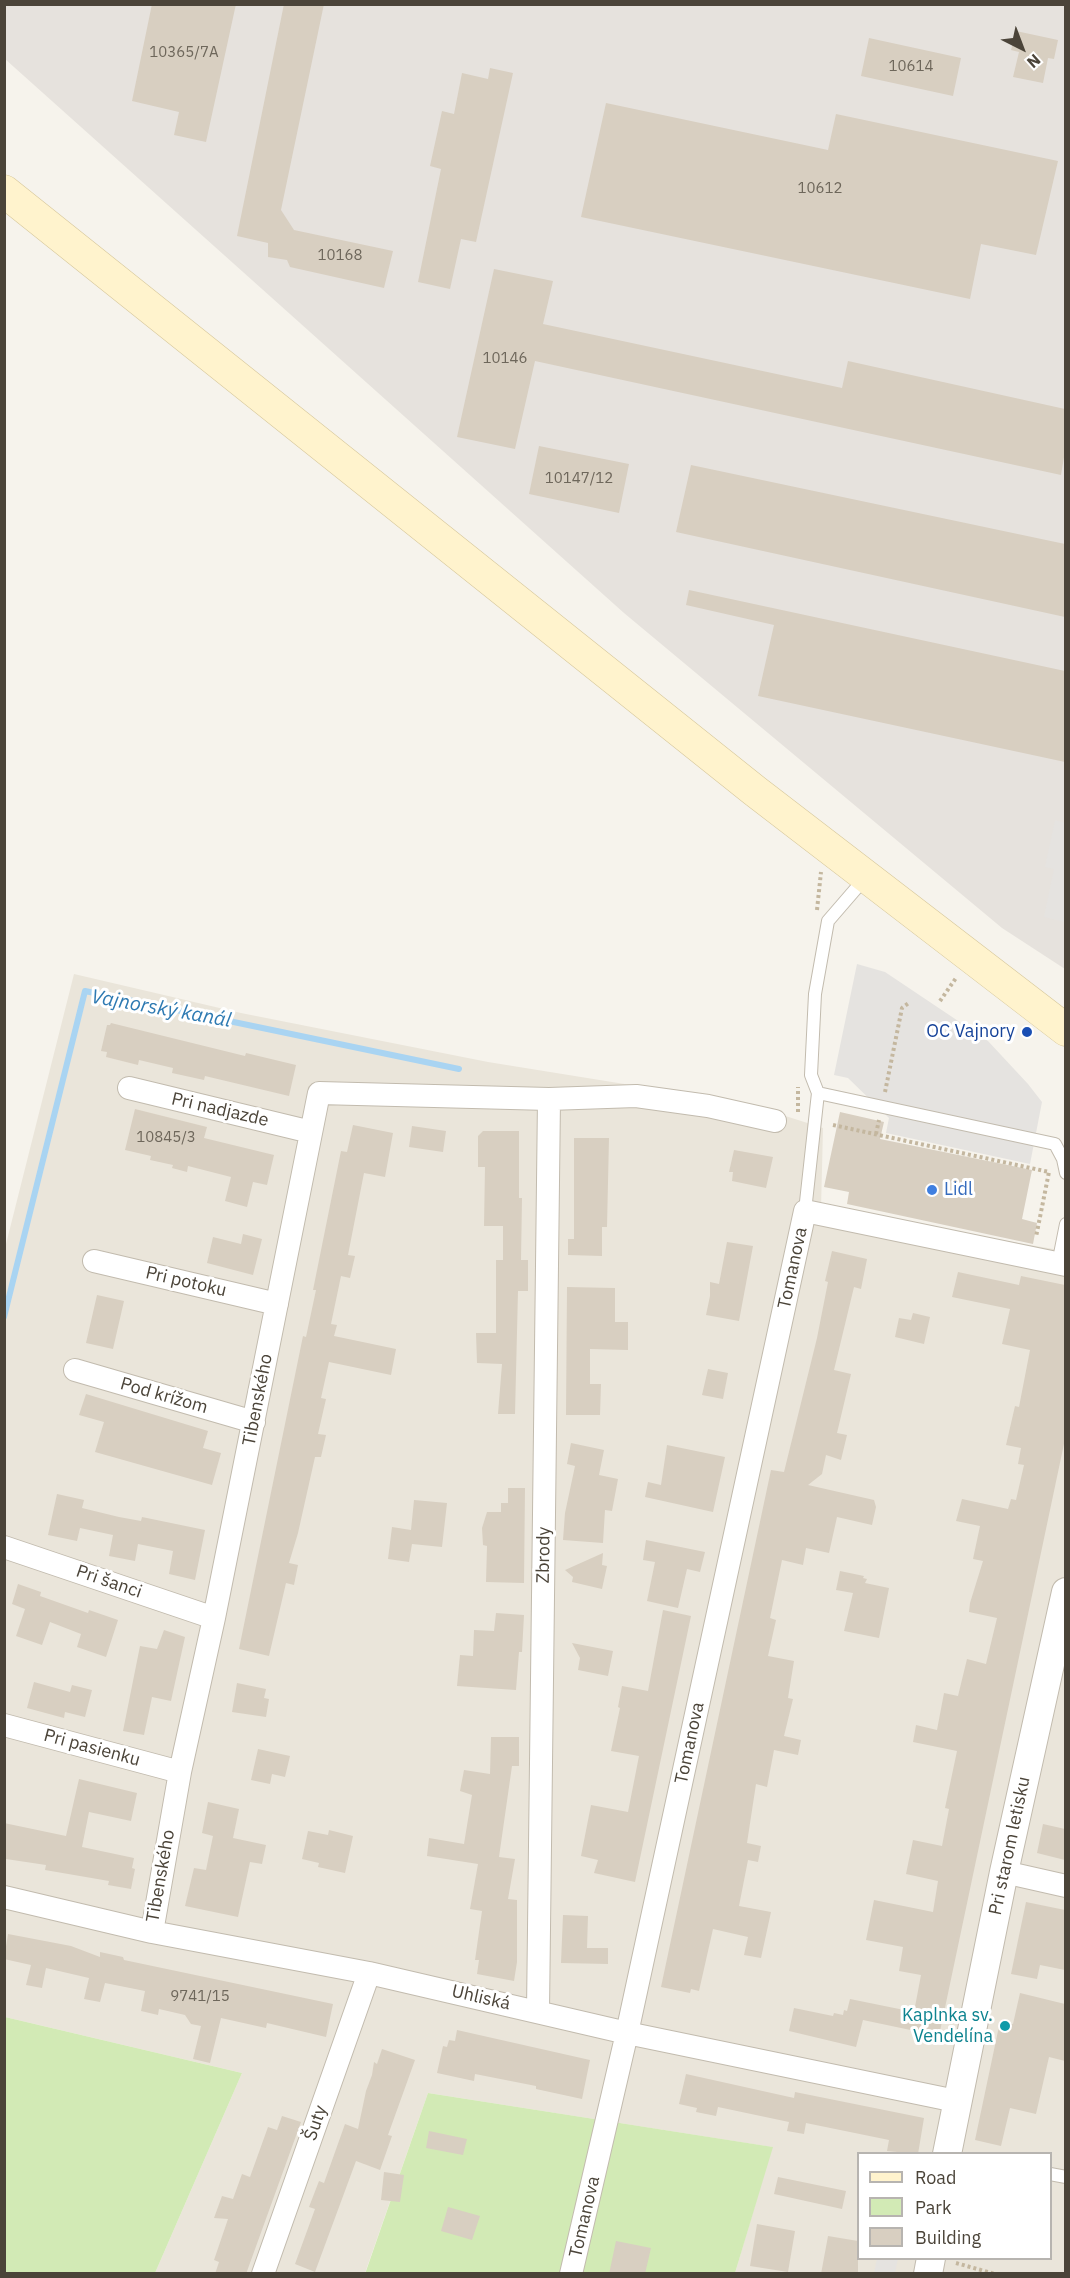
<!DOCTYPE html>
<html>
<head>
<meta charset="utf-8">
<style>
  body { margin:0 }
  #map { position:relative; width:1070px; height:2278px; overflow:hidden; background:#f6f3ec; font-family:"IBM Plex Sans",sans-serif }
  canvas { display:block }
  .frame { position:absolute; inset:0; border:6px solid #4b4439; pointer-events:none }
  .legend { position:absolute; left:857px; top:2152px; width:195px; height:108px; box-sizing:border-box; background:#fff; border:2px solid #b7b4b0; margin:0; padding:8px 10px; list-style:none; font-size:18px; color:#4b4439 }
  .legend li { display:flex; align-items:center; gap:12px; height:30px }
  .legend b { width:30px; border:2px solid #b7b4b0 }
  .north { position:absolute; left:992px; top:18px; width:60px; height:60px; -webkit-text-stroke:4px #fff; paint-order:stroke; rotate:138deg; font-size:16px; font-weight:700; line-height:24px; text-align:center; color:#4b4439 }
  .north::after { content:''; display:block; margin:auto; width:21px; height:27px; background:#4b4439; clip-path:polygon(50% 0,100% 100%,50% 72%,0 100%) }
</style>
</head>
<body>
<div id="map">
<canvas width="1070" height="2278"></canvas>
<div class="frame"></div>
<ul class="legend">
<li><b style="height:8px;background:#fff3cd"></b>Road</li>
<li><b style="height:16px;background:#d2eab5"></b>Park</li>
<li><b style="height:16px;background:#d8cfc1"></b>Building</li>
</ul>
<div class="north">N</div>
</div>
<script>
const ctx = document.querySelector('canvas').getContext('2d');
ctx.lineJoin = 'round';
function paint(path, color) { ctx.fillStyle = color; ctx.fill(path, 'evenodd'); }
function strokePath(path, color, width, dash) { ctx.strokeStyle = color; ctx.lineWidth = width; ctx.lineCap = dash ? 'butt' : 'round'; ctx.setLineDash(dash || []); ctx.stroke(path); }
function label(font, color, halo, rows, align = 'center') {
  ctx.font = font + ' "IBM Plex Sans",sans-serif'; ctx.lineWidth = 6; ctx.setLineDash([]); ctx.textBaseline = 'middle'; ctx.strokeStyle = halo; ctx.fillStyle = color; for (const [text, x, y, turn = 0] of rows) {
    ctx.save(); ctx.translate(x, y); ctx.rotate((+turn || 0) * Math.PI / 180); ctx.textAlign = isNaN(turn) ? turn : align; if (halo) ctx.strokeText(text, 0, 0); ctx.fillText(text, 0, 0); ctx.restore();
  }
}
paint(new Path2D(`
  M74 974 241 1013 488 1062 705 1097 773 1112 823 1128 821 1209 1065 1251V2273H735L772 2147 428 2093 365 2273H155L242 2073 5 2017V1248ZM858 2154H1050V2258H858Z`), '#eae5da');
paint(new Path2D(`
  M5 5H1065V969L1002 928 624 613 5 59Z`), '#e6e2dd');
paint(new Path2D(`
  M5 2017 242 2073 155 2273H5Z
  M428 2093 773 2147 735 2273 365 2274Z`), '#d2eab5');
paint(new Path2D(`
  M1055 820 1065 823V922L1044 917 1054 869 1045 867Z
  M857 964 885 972 988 1041 1028 1084 1042 1102 1030 1164 886 1133 889 1118 848 1078 834 1075Z
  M877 2259H898L895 2273H874Z`), '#e5e3e0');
strokePath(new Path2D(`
  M4 1317 85 991 459 1069`), '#a9d4f2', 6);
paint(new Path2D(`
  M152 4H236L206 142 174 135 179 112 132 101Z
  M284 4H324L281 210 294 230 393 251 384 288 290 267 287 260 268 257V243L237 236Z
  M1016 31 1058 40 1054 59 1048 58 1043 83 1013 77 1019 52 1011 50Z
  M869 38 961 58 953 96 861 76Z
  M490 68 513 73 476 242 461 239 450 289 418 282 441 169 430 166 442 111 454 114 462 73 488 79Z
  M606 103 828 150 836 114 1058 161 1036 255 981 244 970 299 581 217Z
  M494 269 553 281 543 324 842 388 848 361 1065 409V451L1061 475 535 361 515 449 457 437Z
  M539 446 629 464 619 513 529 494Z
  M691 465 1065 544V617L676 532Z
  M689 590 1065 671V762L758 696 774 625 686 605Z
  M111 1023 245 1056 246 1053 296 1065 289 1096 205 1076 204 1080 172 1073 173 1068 139 1060 138 1065 106 1057 107 1052 101 1051 107 1025H110Z
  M135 1109 207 1127 204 1138 274 1155 267 1185 253 1182 247 1207 225 1201 231 1177 188 1166 187 1172 172 1168 173 1165 150 1160 151 1156 125 1150Z
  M840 1112 884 1122 880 1139 1032 1170 1022 1219 1037 1223 1033 1244 847 1204 849 1192 824 1187Z
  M353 1125 393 1133 385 1177 364 1173 348 1255 355 1256 350 1278 341 1276 331 1324 337 1325 334 1336 396 1349 391 1375 329 1362 321 1398 326 1399 318 1434 326 1435 321 1457H315L298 1533 289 1563 298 1565 294 1585 286 1583 269 1656 239 1649 303 1336 306 1337 316 1290H313L341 1151 347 1152Z
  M412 1126 446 1131 443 1152 409 1147Z
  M483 1131H519V1198H522L521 1260H528V1291H518L515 1414H498L502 1364 477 1363 476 1333H496V1260H503V1226H484L485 1167H478V1136Z
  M574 1138H609L607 1227H602V1256L568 1255V1239H574Z
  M734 1150 773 1157 766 1188 732 1181 733 1172H729Z
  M243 1234 262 1239 253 1275 207 1263 213 1237 241 1244Z
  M727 1242 753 1246 739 1321 706 1315 710 1296V1282L719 1284Z
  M832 1251 867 1259 861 1289 854 1287 834 1370 851 1374 837 1433 847 1435 841 1460 826 1455 822 1474 808 1485 874 1500 876 1507 872 1525 837 1517 829 1553 806 1548 803 1565 782 1560 770 1618 776 1620 768 1656 794 1661 788 1698 793 1699 784 1736 801 1740 798 1755 774 1750 767 1787 756 1784 747 1843 761 1846 758 1862 748 1860 739 1906 771 1912 761 1958 744 1955 748 1937 713 1929 699 1991 691 1989 690 1993 661 1987 771 1470 784 1472 817 1338 828 1282 825 1281Z
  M958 1272 1019 1285 1021 1276 1065 1285V1439L939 2036 863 2020 856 2047 789 2031 794 2008 833 2016 834 2013 843 2015 844 2010 847 2011 850 1999 914 2012 921 1975 899 1971 903 1947 866 1940 874 1900 933 1912 938 1881 906 1874 913 1840 942 1846 949 1809 945 1808 957 1751 913 1742 916 1725 937 1730 944 1693 958 1696 967 1659 986 1664 997 1618 969 1612 970 1603 983 1561 973 1559 980 1526 956 1521 962 1499 1008 1509 1011 1499 1016 1500 1024 1465 1018 1464 1021 1448 1006 1445 1015 1406 1019 1407 1030 1350 1002 1344 1010 1309 952 1297Z
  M567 1287 615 1288V1322H628V1350L590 1349V1384H601L600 1415H566Z
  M97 1295 124 1301 113 1349 86 1343Z
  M913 1313 930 1317 924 1344 895 1337 899 1318 911 1320Z
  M708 1369 728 1373 723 1399 702 1395Z
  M86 1394 208 1431 203 1448 221 1453 212 1485 95 1452 104 1422 79 1415Z
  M571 1443 604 1450 599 1475 618 1479 612 1511 605 1510 603 1543 563 1540 565 1513 575 1466 567 1464Z
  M667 1445 725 1457 713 1512 645 1497 648 1482 661 1485Z
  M508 1488H525L524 1583 486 1582 487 1546 483 1545 482 1528 487 1512H501V1503H508Z
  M57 1494 84 1500 82 1508 119 1517 141 1521 142 1517 205 1530 195 1580 169 1574 173 1551 138 1544 135 1561 109 1556 113 1535 80 1528 77 1541 48 1535Z
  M414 1500 447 1503 442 1547 412 1544 409 1562 388 1559 392 1527 411 1530Z
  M646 1540 705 1552 700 1572 687 1569 678 1608 647 1601 655 1562 643 1560Z
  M603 1553 602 1565 607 1566 602 1589 572 1582 573 1577 565 1570Z
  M840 1571 864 1576 863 1578 867 1579 865 1583 889 1588 879 1638 844 1631 853 1593 836 1590Z
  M18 1584 41 1592 40 1596 88 1613 89 1610 118 1620 106 1657 77 1647 81 1634 50 1622 42 1645 16 1636 25 1609 12 1604Z
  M663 1610 691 1616 635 1882 594 1873 598 1860 581 1856 591 1805 628 1812 639 1756 611 1751 620 1708 618 1707 622 1686 648 1691Z
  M496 1613 524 1615 522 1652H519L516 1690 457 1686 460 1655 473 1656 474 1630 494 1631Z
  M164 1630 185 1637 171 1701 152 1697 144 1735 123 1731 140 1646 157 1649Z
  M572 1643 613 1651 608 1676 578 1670 580 1658Z
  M34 1682 70 1692 72 1685 92 1690 85 1717 65 1712 64 1718 27 1708Z
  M237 1683 266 1689 264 1698 269 1699 266 1717 232 1712Z
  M491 1737H519V1766H512L499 1857 515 1859 508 1899 517 1900V1962L514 1981 477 1974 479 1960H475L482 1911 470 1909 478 1864 427 1856 429 1838 464 1844 472 1795 460 1791 464 1770 490 1774Z
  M258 1749 290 1756 285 1777 272 1774 270 1784 251 1780Z
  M79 1779 137 1793 131 1821 89 1812 82 1847 134 1858 132 1868 135 1869 131 1889 108 1885 109 1881 45 1870 46 1865 6 1859 4 1823 66 1836Z
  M208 1802 239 1809 233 1838 266 1845 262 1864 250 1862 238 1917 185 1906 194 1868 206 1870 213 1836 202 1833Z
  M1043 1824 1065 1829V1860L1037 1853Z
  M329 1830 353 1836 345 1873 318 1867 319 1863 302 1859 308 1831 328 1835Z
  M1026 1902 1065 1910V1970L1040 1965 1037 1979 1011 1974Z
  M563 1915 588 1916 587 1948H608V1964L561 1963Z
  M8 1934 71 1946 100 1957V1952L123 1957 124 1960 333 2004 326 2037 267 2023 266 2028 221 2018 210 2063 193 2059 201 2026 191 2024 185 2015 159 2009 158 2015 141 2011 145 1991 105 1983 100 2002 84 1999 89 1978 46 1968 42 1988 26 1985 31 1965 4 1959Z
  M1020 1993 1065 2004V2061L1049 2057 1036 2114 1010 2108 1001 2146 975 2140 998 2031 1002 2022 1013 2024Z
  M457 2030 590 2060 582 2099 536 2089V2086L475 2074 474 2081 437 2073 443 2046 447 2047 449 2040 455 2041Z
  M382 2049 415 2060 388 2135 392 2136 380 2170 356 2161 315 2272 295 2264 315 2209 309 2207 319 2181 324 2183 345 2124 358 2129 366 2091 372 2075 374 2062 377 2064Z
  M686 2074 794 2098 795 2092 924 2118 918 2154 887 2151 889 2140 806 2123 804 2134 787 2131 789 2122 718 2107 716 2116 696 2112 697 2108 679 2104Z
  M282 2116 301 2122 246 2274H215L219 2262 214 2260 228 2219 214 2218 222 2196 233 2199 242 2174 250 2177 268 2127 277 2130Z
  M429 2131 467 2139 463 2155 426 2148Z
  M384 2172 404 2175 400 2202 381 2200Z
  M778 2177 846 2191 842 2209 774 2194Z
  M448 2207 480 2216 472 2240 441 2231Z
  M757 2224 795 2231 788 2272 750 2266Z
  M828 2236 858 2241V2274H821Z
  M616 2241 651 2248 645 2274H609Z`), '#d8cfc1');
const service = new Path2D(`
  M866 877 828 921 815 994 811 1075 818 1093 1055 1144 1063 1159 1066 1173
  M805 1211 818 1093
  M1058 1264 1066 1224
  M1050 2174 1066 2177`);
const minor = new Path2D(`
  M129 1088 311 1132
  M94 1261 277 1304
  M75 1370 254 1422
  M4 1547 214 1618
  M4 1725 180 1772
  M1004 1872 1066 1886
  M4 1897 152 1932 369 1973 627 2033 956 2101
  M152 1932 180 1772 214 1618 319 1093 549 1099 636 1096 708 1106 775 1121
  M538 2011 549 1099
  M263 2274 369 1973
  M571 2274 627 2033 805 1211 1066 1265`);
const tertiary = new Path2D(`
  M947 2154 1004 1872 1066 1592
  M928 2274 931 2258`);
const secondary = new Path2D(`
  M4 191 755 791 1066 1030`);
strokePath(service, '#c2bbae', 14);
strokePath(minor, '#c2bbae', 24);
strokePath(tertiary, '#c2bbae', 30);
strokePath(secondary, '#d6c79b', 33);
strokePath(new Path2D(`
  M817 910 821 872
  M940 1001 956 978
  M885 1092 902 1008 910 1002
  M798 1112V1087
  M833 1125 1049 1172 1036 1237
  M876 1134 879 1120
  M956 2263 995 2274`), '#c4b79f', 4, [3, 3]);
strokePath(service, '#fff', 12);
strokePath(minor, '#fff', 22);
strokePath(tertiary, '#fff', 28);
strokePath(secondary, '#fff3cd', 32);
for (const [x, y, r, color] of [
  [1027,1032,6,"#1a4fb4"],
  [932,1190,6,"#3f7fe0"],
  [1005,2026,6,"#0f9aa8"]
]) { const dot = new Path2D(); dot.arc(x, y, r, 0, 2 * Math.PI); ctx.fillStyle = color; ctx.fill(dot); strokePath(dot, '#fff', 2); }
label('15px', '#6e675b', null, [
  ["10365/7A",184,53],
  ["10614",911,67],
  ["10612",820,189],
  ["10168",340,256],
  ["10146",505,359],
  ["10147/12",579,479],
  ["10845/3",166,1138],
  ["9741/15",200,1997]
]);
label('18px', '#164399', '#fff', [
  ["OC Vajnory",1015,1032]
], 'right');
label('18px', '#4b4439', '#fff', [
  ["Pri nadjazde",220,1110,13],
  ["Tomanova",793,1268,-78],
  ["Pri potoku",186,1282,13],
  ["Pod krížom",164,1396,16],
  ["Tibenského",258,1400,-79],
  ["Zbrody",544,1555,-89],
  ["Pri šanci",109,1582,19],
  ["Tomanova",690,1743,-78],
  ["Pri pasienku",92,1748,15],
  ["Pri starom letisku",1010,1846,-78],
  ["Tibenského",161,1876,-80],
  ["Uhliská",481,1998,13],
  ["Šuty",316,2123,-71],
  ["Tomanova",585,2217,-77]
]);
label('18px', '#366cbe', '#fff', [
  ["Lidl",944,1190]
], 'left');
label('18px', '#0d838f', '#fff', [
  ["Kaplnka sv.",993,2016],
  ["Vendelína",993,2037]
], 'right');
label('italic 20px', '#2e7ab2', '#fff', [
  ["Vajnorský kanál",161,1009,10]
]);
</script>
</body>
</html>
